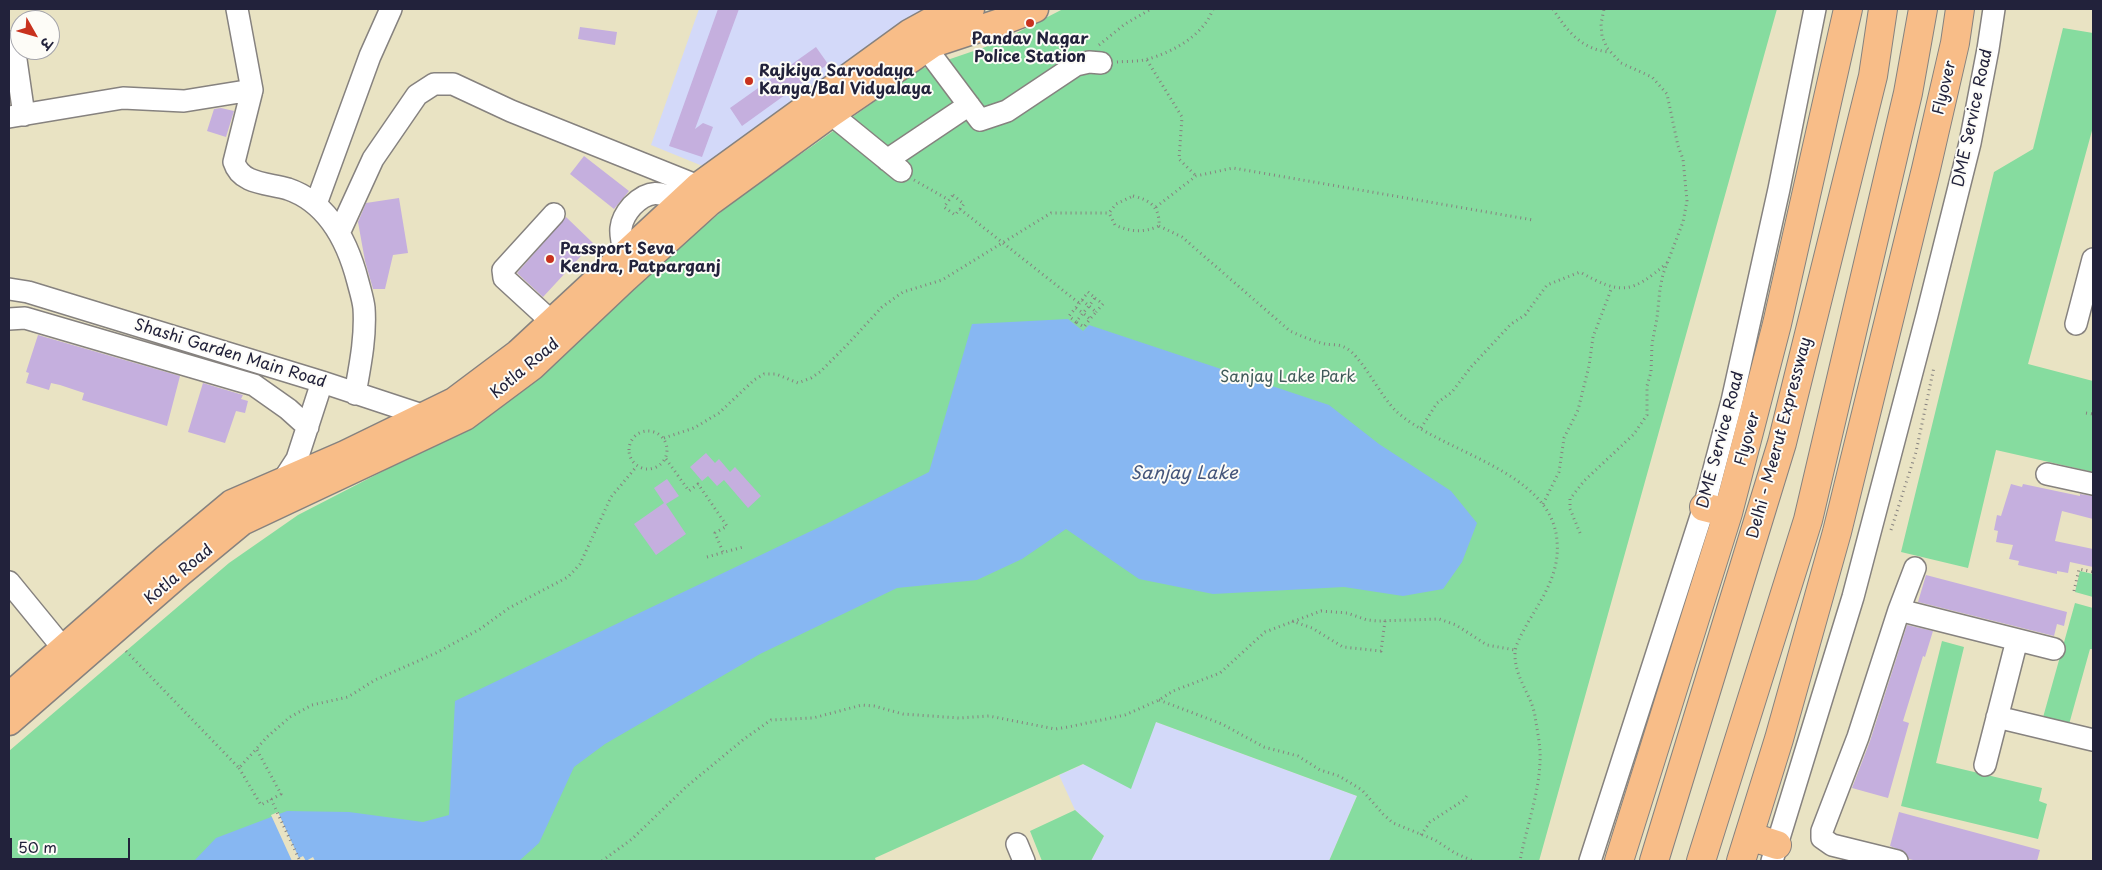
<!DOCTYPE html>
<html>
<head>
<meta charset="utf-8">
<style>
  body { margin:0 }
  #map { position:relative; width:2102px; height:870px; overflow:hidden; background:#e9e3c3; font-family:"Playpen Sans","Playpen Sans Deva",sans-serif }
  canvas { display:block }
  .frame { position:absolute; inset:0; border:10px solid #22223b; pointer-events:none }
  .north { position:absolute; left:10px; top:10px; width:50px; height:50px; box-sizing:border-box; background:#fdfcf7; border:1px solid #a5a5ac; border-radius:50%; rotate:128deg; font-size:14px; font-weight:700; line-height:20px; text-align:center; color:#22223b }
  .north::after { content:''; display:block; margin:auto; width:18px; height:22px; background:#c8321e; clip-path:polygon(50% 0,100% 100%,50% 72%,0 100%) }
  .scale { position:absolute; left:10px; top:838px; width:120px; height:22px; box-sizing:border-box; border:2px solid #22223b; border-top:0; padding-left:6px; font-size:15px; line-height:18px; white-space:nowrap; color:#22223b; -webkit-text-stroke:4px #fdfcf7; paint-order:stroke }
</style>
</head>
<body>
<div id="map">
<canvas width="2102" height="870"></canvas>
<div class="frame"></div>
<div class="north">उ</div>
<div class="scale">50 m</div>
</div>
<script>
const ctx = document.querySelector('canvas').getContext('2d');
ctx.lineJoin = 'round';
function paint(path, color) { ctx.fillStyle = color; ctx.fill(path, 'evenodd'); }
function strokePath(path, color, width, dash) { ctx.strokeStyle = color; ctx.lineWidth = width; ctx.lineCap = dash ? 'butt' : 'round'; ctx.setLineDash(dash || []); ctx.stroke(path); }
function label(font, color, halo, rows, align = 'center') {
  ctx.font = font + ' "Playpen Sans",sans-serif'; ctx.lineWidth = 4; ctx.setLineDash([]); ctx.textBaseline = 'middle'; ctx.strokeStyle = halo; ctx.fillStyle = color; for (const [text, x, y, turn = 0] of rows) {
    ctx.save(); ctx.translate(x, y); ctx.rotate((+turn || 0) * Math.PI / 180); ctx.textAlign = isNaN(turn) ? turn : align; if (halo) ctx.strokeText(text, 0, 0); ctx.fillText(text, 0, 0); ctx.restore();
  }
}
paint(new Path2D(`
  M699 9H923L705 167 651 145Z
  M1156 722 1357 796 1329 861H1091L1104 836 1075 810 1059 775 1084 764Z`), '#d3d9f9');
paint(new Path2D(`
  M1063 9H1777L1539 861H1329L1357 796 1156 722 1131 789 1083 764 875 858 876 861H9V751L229 563 298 515 455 434 745 192 811 147 918 70 997 43Z
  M2063 28 2093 33V127L2028 364 2093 381V472L1996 450 1968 568 1901 552 1994 172 2033 149Z
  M2080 571 2093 574V597L2075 592Z
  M2075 603 2093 608V649H2090L2068 728 2042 721Z
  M1942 641 1964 647 1936 763 2042 788 2039 801 2047 804 2038 839 1901 806Z
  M1075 810 1104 836 1091 861H1042L1030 831Z`), '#86dc9f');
paint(new Path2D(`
  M1068 319 1083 331 1089 325 1329 405 1379 444 1451 491 1477 523 1462 562 1443 589 1403 596 1344 587 1213 594 1139 579 1066 529 1022 559 977 580 897 588 760 654 605 744 574 767 539 843 519 861H194L216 838 287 811 349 812 423 822 449 815 455 701 830 522 929 472 972 324Z`), '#87b7f2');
paint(new Path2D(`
  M278 812 299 858 303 856 306 861 313 857 315 861H292L271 815Z`), '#e9e3c3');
paint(new Path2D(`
  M718 9H739L695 129 703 123 713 127 702 157 669 146Z
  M580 27 617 32 615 45 578 39Z
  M816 47 828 64 742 126 730 108Z
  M221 108 234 111 226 137 207 131 214 109Z
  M584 156 629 191 614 209 570 174Z
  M399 198 408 253 393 255 385 289H373L365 261 358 222 366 203Z
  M566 217 593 243 543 297 517 273Z
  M38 335 180 376 167 426 82 400 84 393 60 385 51 383 49 390 26 383 29 373 26 372Z
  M203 383 243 395 241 399 248 401 245 413 236 411 225 443 188 432Z
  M706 453 715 463 719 459 730 472 735 467 761 496 748 508 724 480 717 486 708 476 702 481 690 467Z
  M667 479 679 496 666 504 686 534 656 555 634 524 664 503 654 488Z
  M2011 484 2022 487 2023 484 2080 496V494L2093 496V519L2062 511 2055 541 2093 549V567L2070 562 2068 573 2057 571V574L2018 565 2019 561 2009 559 2013 545 1996 542 1998 531 1994 530 1997 515 2001 516Z
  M1926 575 2067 612 2064 626 2057 624 2054 636 1918 602Z
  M1907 625 1933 631 1925 657 1923 656 1903 721 1909 723 1888 798 1852 788 1870 741Z
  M1899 812 2040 850 2037 861H1917L1909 859 1905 852 1890 846Z`), '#c5afde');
const minor = new Path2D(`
  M9 42 14 46 24 115
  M926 48 980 120 1007 111 1076 65 1089 62 1101 63
  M252 90 234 162C241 185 269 183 288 189 329 203 348 243 358 282 360 290 363 299 364 308 366 337 360 366 355 394
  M831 114 901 171
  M9 117 123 98 184 101 252 90 237 9
  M887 160 969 105
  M316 204 370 56 391 9
  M340 231 373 159 417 95 434 84H453L511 111 698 186
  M625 253C619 233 618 222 632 206 649 189 660 191 681 202
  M9 289 28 292 322 382 431 418
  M9 319 25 318 254 385 288 409 308 427
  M552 322 504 278 503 270 554 214
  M2076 324 2093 259
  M2047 474 2093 484
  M282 482 297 459 322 382
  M9 582 63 648
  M1899 610 2054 649
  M1997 717 2093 740
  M1985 765 2017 640
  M1017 844 1024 861
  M1590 861 1704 507 1732 401 1779 189 1815 9
  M1772 861 1853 597 1927 315 1970 143 1988 49 1994 9
  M1897 861 1832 845 1822 838V831L1858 737 1899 610 1915 568`);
const major = new Path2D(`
  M9 696 165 559 232 503 345 454 454 401 518 353 698 186 909 33 929 22 971 9
  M9 722 179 574 242 522 465 417 532 367 625 279 709 203 831 114 933 44 1009 19 1035 9`);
const highway = new Path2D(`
  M1704 507 1728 513
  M1749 836 1777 845
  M1619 861 1728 513 1777 324 1848 9
  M1654 861 1782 443 1873 76 1883 9
  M1701 861 1808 520 1908 93 1923 9
  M1741 861 1779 739 1837 532 1926 169 1955 43 1960 9`);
strokePath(minor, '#86827f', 24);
strokePath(major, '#86827f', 29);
strokePath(highway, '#86827f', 30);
strokePath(new Path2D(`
  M1553 9C1567 31 1582 50 1610 52
  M1099 45 1125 24 1151 9
  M1147 60 1182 117 1179 159 1196 176
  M1117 62C1127 61 1138 62 1148 59 1173 52 1204 35 1213 9
  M914 180 949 200
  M953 195 964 204 955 215 944 207Z
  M1133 196C1150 200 1160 207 1159 226 1143 233 1131 232 1115 225L1109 213 1116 204Z
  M1156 207 1196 176 1233 168 1533 220
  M960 209 1079 303
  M1159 226 1182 237 1290 331C1301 336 1313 341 1325 344 1331 345 1338 344 1344 347 1361 354 1380 396 1396 411 1441 453 1552 470 1557 541 1560 573 1543 597 1527 624 1523 632 1516 643 1515 652 1514 678 1531 693 1535 716 1537 730 1541 747 1540 761 1539 795 1526 828 1520 861
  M1095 298 1103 304 1096 312
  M1082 300 1088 292 1095 298 1089 306 1096 312 1090 319
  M1076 308 1083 313 1076 322 1069 316 1082 300 1089 306 1083 313 1090 319 1084 327 1076 322
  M2086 413 2093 414
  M1421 428 1437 403 1452 392 1471 367 1511 324 1525 315 1547 285 1580 272C1621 295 1631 294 1667 263
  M629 450a19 19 0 1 1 38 0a19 19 0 1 1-38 0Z
  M664 438 694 428 719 413 754 380 764 374H776L798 383 811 378 820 372 847 345 882 307 903 292 942 280 1051 213H1109
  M666 459 689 491 698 484 727 526 715 533 723 552
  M1543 504 1559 472 1564 438 1578 410 1589 366 1593 337 1612 287
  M1891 530 1916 452 1934 367
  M1580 533 1570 509V499L1584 481 1634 434 1647 415V386L1651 372 1652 344 1657 318 1660 289 1663 274 1683 222 1687 201 1683 159 1678 146 1667 94 1652 77 1621 63 1607 48 1602 36 1601 24 1604 9
  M707 557 743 547
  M2074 591 2079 569 2093 572
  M1292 621 1312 628 1343 647 1381 651 1385 621
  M126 651 239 768 267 737 290 717 312 705 348 697 375 680 436 653 480 629 509 608 568 577 580 564 611 497 637 466
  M1159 700 1222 724 1264 747 1298 756 1320 770 1339 776 1362 790 1383 814 1393 823 1435 840 1455 853 1473 861
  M239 768 261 805 281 794 257 750
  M271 799 300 861
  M1421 835 1430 822 1464 800 1468 794
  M602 861 632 839 686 787 744 739 771 720 813 718 862 705 874 706 903 714 959 718 989 716 1055 729 1068 727 1125 715 1159 700 1173 691 1220 673 1265 632 1321 611 1347 613 1367 620 1378 621 1439 619 1456 625 1487 645 1515 650`), '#86827f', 3, [1, 4]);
strokePath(minor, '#fff', 21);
strokePath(major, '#f8bd88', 26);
strokePath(highway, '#f8bd88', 28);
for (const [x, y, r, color] of [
  [1030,23,5,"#c8321e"],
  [749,81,5,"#c8321e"],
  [550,259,5,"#c8321e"]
]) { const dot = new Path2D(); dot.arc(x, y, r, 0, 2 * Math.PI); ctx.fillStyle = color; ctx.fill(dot); strokePath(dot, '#fdfcf7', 2); }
label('bold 16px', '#22223b', '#fdfcf7', [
  ["Pandav Nagar",1030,40,"center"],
  ["Police Station",1030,58,"center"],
  ["Rajkiya Sarvodaya",759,72],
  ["Kanya/Bal Vidyalaya",759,90],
  ["Passport Seva",560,250],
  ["Kendra, Patparganj",560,268]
], 'left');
label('16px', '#22223b', '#fdfcf7', [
  ["Flyover",1945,88,-77],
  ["DME Service Road",1973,118,-78],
  ["Shashi Garden Main Road",230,354,17],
  ["Kotla Road",525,369,-40],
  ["Delhi - Meerut Expressway",1780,438,-75],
  ["Flyover",1748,439,-75],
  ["DME Service Road",1721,440,-75],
  ["Kotla Road",179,575,-40]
]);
label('16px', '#405a59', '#fdfcf7', [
  ["Sanjay Lake Park",1288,378]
]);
label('italic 18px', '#45567b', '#fdfcf7', [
  ["Sanjay Lake",1184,474]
]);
</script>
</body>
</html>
